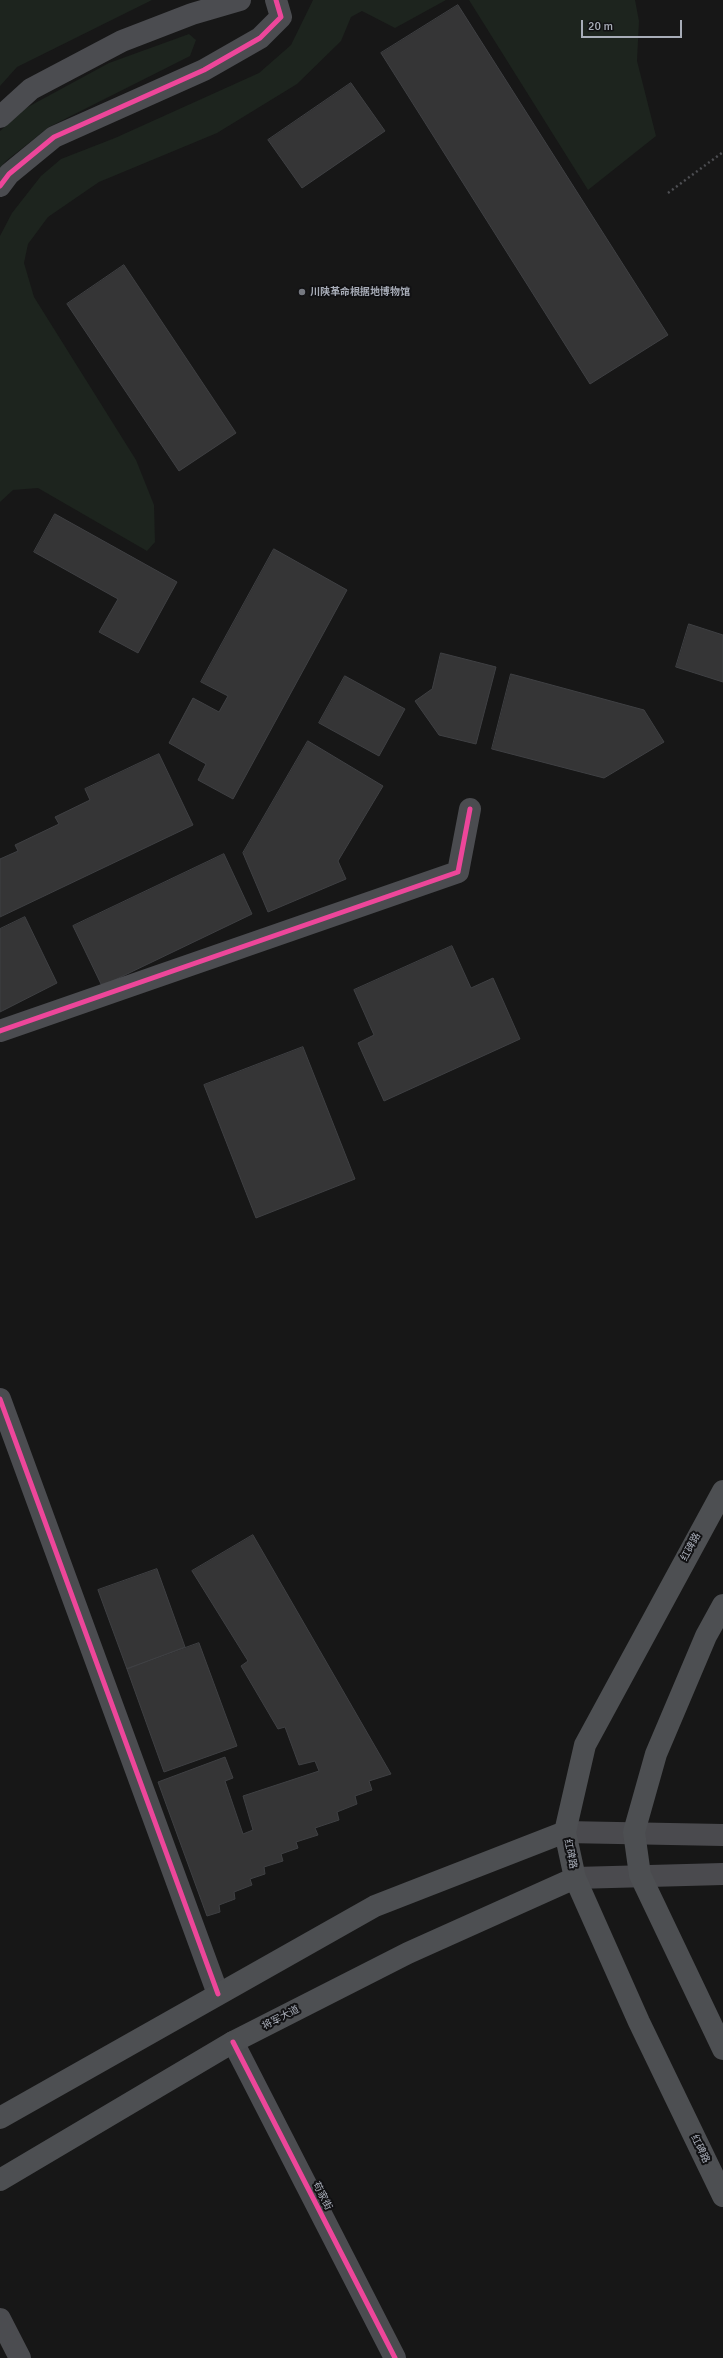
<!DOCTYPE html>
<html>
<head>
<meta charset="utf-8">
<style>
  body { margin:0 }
  #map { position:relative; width:723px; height:2358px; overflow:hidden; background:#171717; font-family:Signika,sans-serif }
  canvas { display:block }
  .scale { position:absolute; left:581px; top:20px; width:101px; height:18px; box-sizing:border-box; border:2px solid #a8adb8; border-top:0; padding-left:5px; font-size:12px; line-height:14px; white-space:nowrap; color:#a8adb8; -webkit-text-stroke:3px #111113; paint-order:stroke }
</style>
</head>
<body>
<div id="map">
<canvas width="723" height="2358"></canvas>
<div class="scale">20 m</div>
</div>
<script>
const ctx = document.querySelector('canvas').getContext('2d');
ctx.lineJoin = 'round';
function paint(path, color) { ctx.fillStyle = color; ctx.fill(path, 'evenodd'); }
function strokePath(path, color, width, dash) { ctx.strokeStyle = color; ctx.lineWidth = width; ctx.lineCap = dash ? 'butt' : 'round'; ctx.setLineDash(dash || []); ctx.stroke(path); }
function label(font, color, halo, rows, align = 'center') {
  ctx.font = font + ' Signika,"Noto Sans SC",sans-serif'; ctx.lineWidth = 4; ctx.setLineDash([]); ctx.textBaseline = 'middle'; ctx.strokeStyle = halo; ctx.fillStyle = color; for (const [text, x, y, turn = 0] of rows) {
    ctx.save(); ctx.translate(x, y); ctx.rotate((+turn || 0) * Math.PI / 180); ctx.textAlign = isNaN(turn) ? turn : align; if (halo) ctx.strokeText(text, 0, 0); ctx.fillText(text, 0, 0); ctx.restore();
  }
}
paint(new Path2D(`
  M0 0H152L17 67 0 86Z
  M313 0H446L395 28 362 11 351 17 341 41 297 84 217 133 99 182 48 217 28 244 24 263 34 297 136 460 154 505 155 542 147 551 38 488 13 490 0 502V236L12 213 41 176 61 159 115 138 259 73 291 45Z
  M469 0H635L639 21 637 61 656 136 588 190Z
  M189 34 196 40 190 56 49 127 6 161 0 168V131L26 108 109 63Z`), '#1d241e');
const building = new Path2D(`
  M458 5 668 335 590 384 381 53Z
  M351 83 385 131 302 188 268 140Z
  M124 265 236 433 179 471 67 304Z
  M55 514 177 582 138 653 99 632 118 599 34 552Z
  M274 549 347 590 233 799 198 780 206 764 169 743 193 698 219 712 228 696 201 682Z
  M689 624 723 635V682L676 667Z
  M441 653 496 667 476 744 439 735 415 701 432 689Z
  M511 674 644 710 664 742 604 778 492 749Z
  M345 676 405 709 379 756 319 723Z
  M308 741 383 786 338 861 346 879 268 912 243 853Z
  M159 754 193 825 0 917V859L18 851 15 845 59 824 55 817 90 800 85 789Z
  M224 854 252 914 102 986 73 926Z
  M25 917 57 983 0 1012V929Z
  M452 946 471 988 493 978 520 1039 384 1101 358 1043 374 1035 354 990Z
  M303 1047 355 1179 256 1218 204 1085Z
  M253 1535 391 1774 369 1781 372 1790 355 1796 357 1804 337 1812 339 1820 315 1828 318 1835 296 1842 298 1848 281 1854 283 1861 264 1867 265 1874 250 1879 252 1885 234 1892 235 1899 219 1905 220 1912 207 1916 158 1782 225 1757 233 1778 225 1781 243 1834 253 1830 243 1796 319 1771 315 1761 299 1765 285 1727 278 1729 241 1666 248 1661 192 1571Z
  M157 1569 185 1647 127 1669 98 1590Z
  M199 1643 237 1746 164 1772 127 1669Z`);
paint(building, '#353536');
strokePath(building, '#3f4043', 1);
strokePath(new Path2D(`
  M668 193 723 152`), '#4d4e52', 2.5, [2, 3]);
strokePath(new Path2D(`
  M0 117 31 89 122 41 192 14 240 0
  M0 186 9 174 54 137 204 70 260 38 281 17 276 0
  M0 1031 458 872 470 809
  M0 1399 218 1994
  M233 2042 395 2358
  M0 2319 20 2358`), '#4b4c50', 22);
strokePath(new Path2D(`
  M565 1832 723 1835
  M575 1878 723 1874`), '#4a4a4e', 22);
strokePath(new Path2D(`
  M723 1491 585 1745 565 1832 575 1878 639 2022 723 2196
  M723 1605 706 1636 656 1754 634 1832 640 1875 723 2049
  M0 2118 375 1906 565 1832
  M0 2180 233 2042 408 1953 575 1878`), '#4d4f52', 22);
strokePath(new Path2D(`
  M0 186 9 174 54 137 204 70 260 38 281 17 276 0
  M0 1031 458 872 470 809
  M0 1399 218 1994
  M233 2042 395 2358`), '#ed469a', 5);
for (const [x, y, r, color] of [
  [302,292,4,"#757880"]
]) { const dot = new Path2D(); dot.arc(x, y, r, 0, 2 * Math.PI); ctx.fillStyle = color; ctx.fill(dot); strokePath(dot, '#111113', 1.5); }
label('bold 10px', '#a8adb8', '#111113', [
  ["川陕革命根据地博物馆",310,292]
], 'left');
label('10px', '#a8adb8', '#111113', [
  ["红碑路",691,1547,-62],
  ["红碑路",570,1854,79],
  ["将军大道",281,2018,-27],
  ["红碑路",700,2149,64],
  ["苟家街",322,2196,63]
]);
</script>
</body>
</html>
